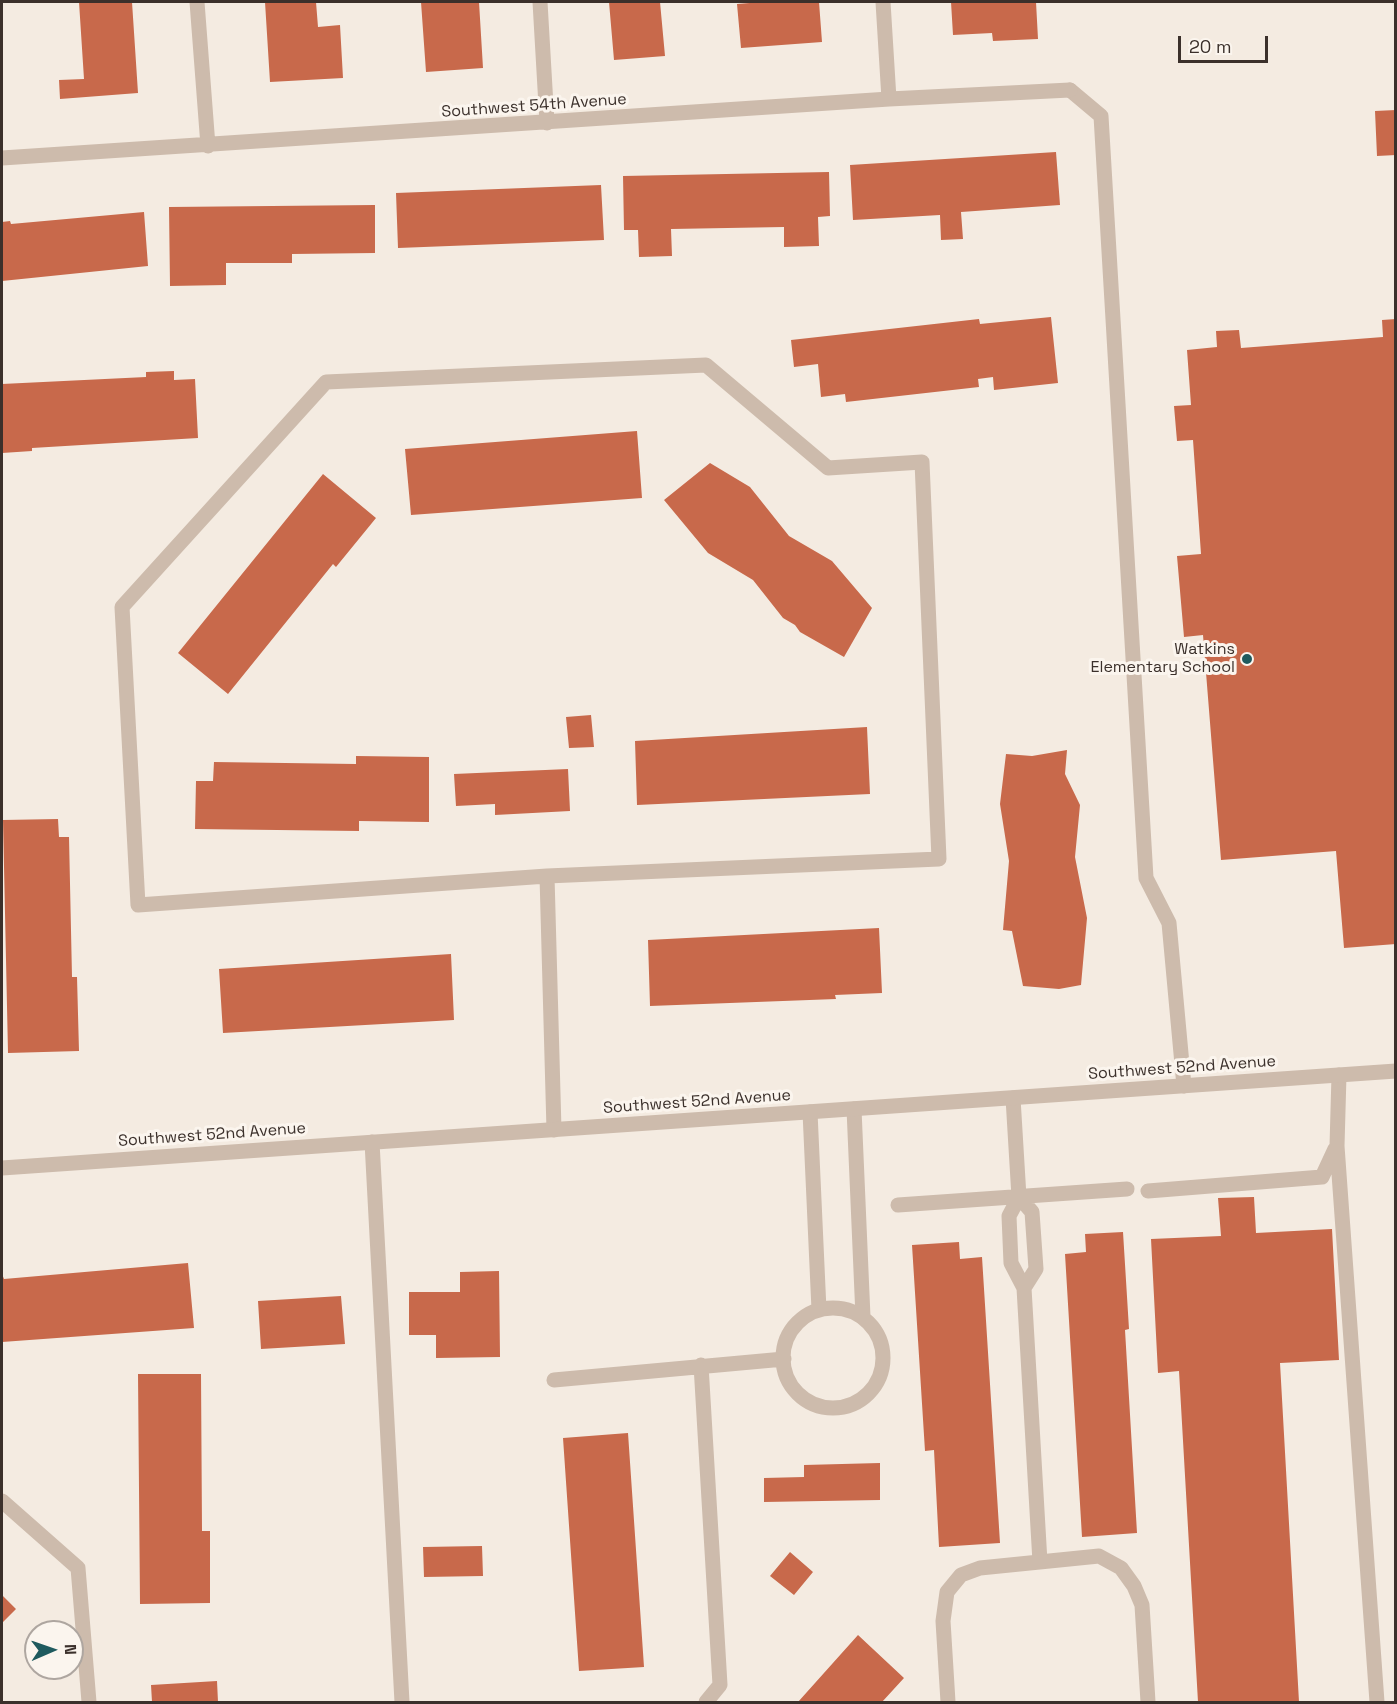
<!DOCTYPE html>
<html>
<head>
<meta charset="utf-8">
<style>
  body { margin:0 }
  #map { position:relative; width:1397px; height:1704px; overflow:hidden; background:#f4ebe1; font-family:"Space Grotesk",sans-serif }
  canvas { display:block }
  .frame { position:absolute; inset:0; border:3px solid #3b302b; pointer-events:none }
  .north { position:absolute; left:24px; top:1620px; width:60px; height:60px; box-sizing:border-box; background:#fbf5ee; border:2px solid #aea6a0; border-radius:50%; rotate:88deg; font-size:16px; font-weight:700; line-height:24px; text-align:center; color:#3b302b }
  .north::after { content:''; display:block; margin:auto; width:21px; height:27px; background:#1f5a5e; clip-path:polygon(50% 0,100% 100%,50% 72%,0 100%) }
  .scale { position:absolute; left:1178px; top:36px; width:90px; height:27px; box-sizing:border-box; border:3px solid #3b302b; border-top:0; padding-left:8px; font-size:18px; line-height:21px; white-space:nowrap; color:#3b302b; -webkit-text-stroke:4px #fbf5ee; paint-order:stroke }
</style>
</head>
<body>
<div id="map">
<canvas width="1397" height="1704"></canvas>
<div class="frame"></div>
<div class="north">N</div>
<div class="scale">20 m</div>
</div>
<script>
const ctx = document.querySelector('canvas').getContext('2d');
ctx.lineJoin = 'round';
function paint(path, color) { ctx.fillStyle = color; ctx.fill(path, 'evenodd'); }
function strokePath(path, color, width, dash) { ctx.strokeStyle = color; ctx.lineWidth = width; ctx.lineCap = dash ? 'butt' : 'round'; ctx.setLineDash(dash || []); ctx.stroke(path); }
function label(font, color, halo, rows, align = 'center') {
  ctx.font = font + ' "Space Grotesk",sans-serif'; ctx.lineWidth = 6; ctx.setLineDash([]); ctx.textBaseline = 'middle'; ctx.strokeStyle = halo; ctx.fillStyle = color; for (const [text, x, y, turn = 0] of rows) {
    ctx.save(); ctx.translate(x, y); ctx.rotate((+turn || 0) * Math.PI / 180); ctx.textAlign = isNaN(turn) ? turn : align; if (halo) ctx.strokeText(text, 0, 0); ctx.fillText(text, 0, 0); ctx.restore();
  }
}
paint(new Path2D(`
  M79 2H132L138 93 60 99 59 80 84 79Z
  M265 2H316L318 27 340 25 343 78 270 82Z
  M421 2H479L483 68 426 72Z
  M609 2H660L665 56 614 60Z
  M762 2H819L822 42 741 48 737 4Z
  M951 2H1036L1038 39 993 41 992 33 953 35Z
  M1396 110V155L1377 156 1375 111Z
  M1056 152 1060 205 961 212 963 239 941 240 940 215 853 220 850 165Z
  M829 172 830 216 818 217 819 246 784 247V227L671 229 672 256 639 257 638 230H624L623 176Z
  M601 185 604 240 398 248 396 193Z
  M375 205V253L292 254V263H226V285L170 286 169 207Z
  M144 212 148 266 2 281V222L10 221 11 224Z
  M1051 317 1058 383 994 390 993 377 978 379 979 387 846 402 845 394 821 397 818 364 794 367 791 340 979 319 980 324Z
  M1396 319V944L1344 948 1336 851 1221 860 1203 635 1184 637 1177 556 1201 554 1193 440 1177 441 1174 406 1191 405 1187 350 1217 347 1216 331 1239 330 1241 348 1383 337 1382 320Z
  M174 371V380L195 379 198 438 32 448V451L2 453V384L146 377V372Z
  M637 431 642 498 411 515 405 449Z
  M710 463 750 487 789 536 832 561 872 608 844 657 800 632 795 625 783 618 753 580 708 553 664 500Z
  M323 474 376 518 336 567 333 564 228 694 178 653Z
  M591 715 594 747 569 748 566 717Z
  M867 727 870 794 637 805 635 741Z
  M1067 750 1065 774 1080 805 1075 857 1087 918 1081 985 1059 989 1023 986 1012 931 1003 930 1009 861 1000 804 1006 754 1032 756Z
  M356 756 429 757V822L359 821V831L195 829 196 781H213L214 762 356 764Z
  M568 769 570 811 495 815V804L456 806 454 774Z
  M58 819 59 837H69L72 977H77L79 1051 8 1053 3 820Z
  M879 928 882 993 835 995 836 999 650 1006 648 940Z
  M451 954 454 1020 223 1033 219 969Z
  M1254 1197 1256 1233 1332 1229 1339 1360 1280 1363 1299 1702H1198L1179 1371 1158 1373 1151 1239 1221 1236 1218 1198Z
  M1123 1232 1129 1329 1125 1330 1137 1533 1082 1537 1065 1254 1086 1252 1085 1234Z
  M959 1242 960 1259 982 1257 1000 1543 939 1547 934 1450 925 1451 912 1245Z
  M188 1263 194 1328 2 1342V1274L4 1279Z
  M499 1271 500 1357 436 1358V1335H409V1292H460V1272Z
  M341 1296 345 1344 261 1349 258 1301Z
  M138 1374H201L202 1531H210V1603L140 1604Z
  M628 1433 644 1667 579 1671 563 1438Z
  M880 1463V1500L764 1502V1478L804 1477V1465Z
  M482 1546 483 1576 424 1577 423 1547Z
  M790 1552 813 1572 794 1595 770 1576Z
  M2 1595 16 1609 2 1623Z
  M858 1635 904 1678 882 1702H798Z
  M217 1681 218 1702H152L151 1685Z`), '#c8694b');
strokePath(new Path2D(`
  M1070 90 1101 116 1146 878 1169 923 1184 1086
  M706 365 828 468 922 462 939 859 547 876 138 905 122 607 326 382Z
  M547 876 554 1130
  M1339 1075 1337 1146 1377 1702
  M372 1142 402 1702
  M1148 1191 1322 1177 1335 1149
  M2 1501 78 1568 89 1702`), '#cdbbac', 15);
strokePath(new Path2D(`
  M197 2 208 146
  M540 2 547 123
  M883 2 889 99
  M2 158 889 99 1070 90
  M1013 1098 1019 1197 1009 1216 1011 1263 1024 1288 1040 1562
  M854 1109 863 1317
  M810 1112 819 1310
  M1019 1197 1032 1212 1036 1269 1024 1288
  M898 1205 1127 1189
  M783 1358a50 50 0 1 1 100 0a50 50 0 1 1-100 0Z
  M701 1365 720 1685 706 1702
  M554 1380 784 1359
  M948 1702 943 1621 947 1592 961 1575 980 1568 1099 1556 1121 1568 1134 1586 1142 1605 1148 1702`), '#cdbbac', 15);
strokePath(new Path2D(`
  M2 1168 1396 1071`), '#cdbbac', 15);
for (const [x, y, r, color] of [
  [1247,659,6,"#1f5a5e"]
]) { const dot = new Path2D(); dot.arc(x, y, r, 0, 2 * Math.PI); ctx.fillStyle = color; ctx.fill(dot); strokePath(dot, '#fbf5ee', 2); }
label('16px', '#3b302b', '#fbf5ee', [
  ["Southwest 54th Avenue",534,106,-4],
  ["Southwest 52nd Avenue",1182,1068,-4],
  ["Southwest 52nd Avenue",697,1102,-4],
  ["Southwest 52nd Avenue",212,1135,-4]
]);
label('16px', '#3b302b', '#fbf5ee', [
  ["Watkins",1235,650],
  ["Elementary School",1235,668]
], 'right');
</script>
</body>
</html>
